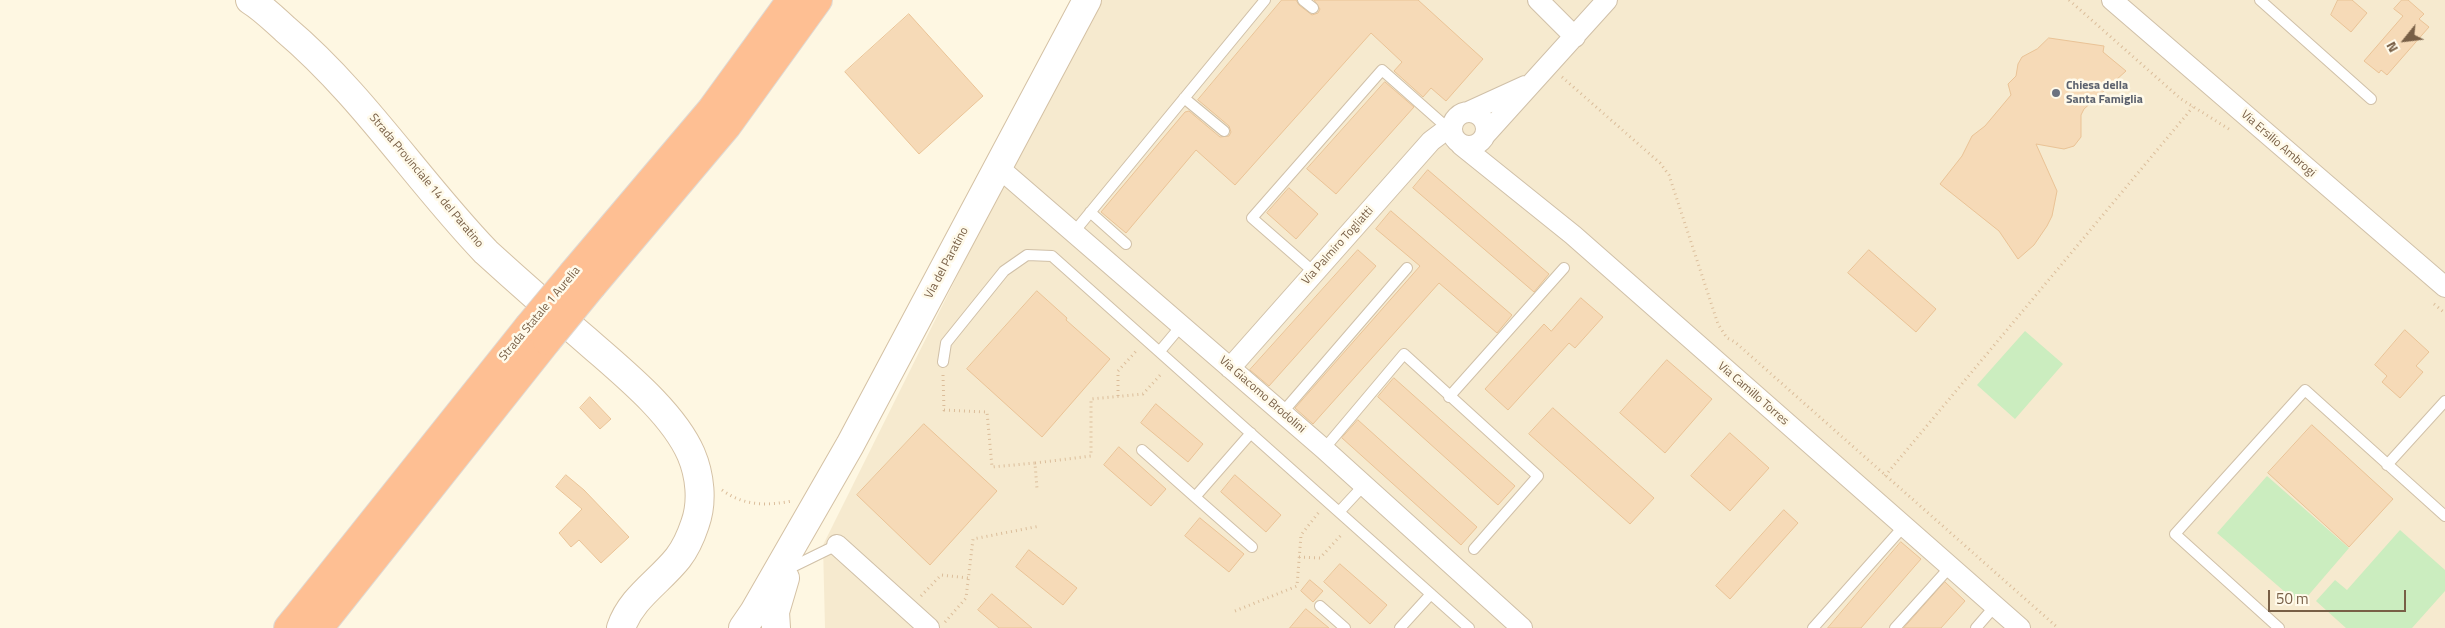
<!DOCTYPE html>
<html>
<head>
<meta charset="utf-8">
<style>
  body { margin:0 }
  #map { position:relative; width:2445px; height:628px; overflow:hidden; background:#fef7e2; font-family:"Titillium Web",sans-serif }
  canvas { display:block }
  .north { position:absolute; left:2380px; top:15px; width:50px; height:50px; -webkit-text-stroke:4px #fffaea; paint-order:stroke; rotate:241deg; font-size:14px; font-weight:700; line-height:20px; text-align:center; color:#785f46 }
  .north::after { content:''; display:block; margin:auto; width:18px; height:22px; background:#785f46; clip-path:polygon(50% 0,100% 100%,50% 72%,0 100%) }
  .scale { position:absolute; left:2268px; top:590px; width:138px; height:22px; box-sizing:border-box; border:2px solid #785f46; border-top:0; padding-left:6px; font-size:15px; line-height:18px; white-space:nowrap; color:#785f46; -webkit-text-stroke:4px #fffaea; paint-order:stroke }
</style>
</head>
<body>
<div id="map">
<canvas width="2445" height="628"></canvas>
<div class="north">N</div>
<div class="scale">50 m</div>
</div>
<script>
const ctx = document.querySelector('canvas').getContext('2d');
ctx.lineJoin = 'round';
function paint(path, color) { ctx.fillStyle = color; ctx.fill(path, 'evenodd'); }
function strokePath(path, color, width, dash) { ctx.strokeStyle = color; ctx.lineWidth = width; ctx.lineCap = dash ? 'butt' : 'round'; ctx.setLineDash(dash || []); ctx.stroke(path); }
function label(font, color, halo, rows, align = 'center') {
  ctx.font = font + ' "Titillium Web",sans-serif'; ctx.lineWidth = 5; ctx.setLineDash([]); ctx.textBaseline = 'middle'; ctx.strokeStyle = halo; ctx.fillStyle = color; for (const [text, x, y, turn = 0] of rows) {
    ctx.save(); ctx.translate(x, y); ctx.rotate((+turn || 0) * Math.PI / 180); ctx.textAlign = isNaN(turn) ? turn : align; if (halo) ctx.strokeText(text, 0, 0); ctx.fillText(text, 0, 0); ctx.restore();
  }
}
paint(new Path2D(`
  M1099 0H2445V628H825L823 545 982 226Z`), '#f6eacf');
paint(new Path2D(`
  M2025 331 2063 364 2015 419 1977 385Z
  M2267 476 2349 548 2300 605 2217 533Z
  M2400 530 2445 570V591L2412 628H2346L2316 601 2335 580 2347 590Z`), '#cbedbf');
const building = new Path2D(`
  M1282 0H1296L1299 5 1312 15 1318 13 1320 9 1314 0H1418L1483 59 1446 101 1431 88 1423 97 1394 71 1402 62 1371 33 1235 185 1196 150 1126 233 1101 212 1185 112 1189 111 1220 137 1229 136 1231 132 1229 126 1198 100Z
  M2338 0H2352L2367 13 2351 32 2331 15Z
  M2402 0H2408L2424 14 2419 19 2429 27 2387 75 2381 70 2379 73 2364 61 2403 16 2394 9Z
  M909 14 983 96 919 154 845 72Z
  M2049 38 2104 46 2103 52 2126 71 2084 109 2081 115V137L2074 146 2064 149 2036 144 2057 191 2052 216 2047 226 2034 245 2018 259 1999 231 1940 184 1962 156 1972 136 1985 126 2011 95 2008 84 2016 76 2018 64 2022 57 2037 49Z
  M1385 82 1414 107 1336 194 1307 169Z
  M1428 170 1549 274 1534 292 1413 188Z
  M1289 188 1318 214 1296 239 1267 213Z
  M1391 211 1512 315 1497 333 1439 283 1313 424 1295 408 1420 266 1376 229Z
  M1358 250 1376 266 1269 386 1250 370Z
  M1869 250 1936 309 1916 332 1848 273Z
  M1037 291 1067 318 1066 320 1110 359 1042 437 967 369Z
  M1581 298 1603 317 1575 348 1569 343 1508 410 1485 389 1544 324 1551 331Z
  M2405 330 2429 352 2416 366 2423 372 2400 398 2382 382 2387 376 2375 365Z
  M1667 360 1712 399 1665 453 1620 413Z
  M1394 378 1515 486 1498 505 1378 397Z
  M590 397 611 419 600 429 580 408Z
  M1156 404 1203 444 1188 462 1141 423Z
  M1553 408 1654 498 1630 524 1529 434Z
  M1358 420 1477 527 1461 545 1342 438Z
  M924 424 997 491 930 565 857 495Z
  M2312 425 2393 499 2349 547 2268 473Z
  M1730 433 1769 468 1730 511 1691 476Z
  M1119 447 1166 489 1151 506 1104 465Z
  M566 475 584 490 629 537 601 563 579 540 571 547 559 533 582 509 556 487Z
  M1235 475 1281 515 1266 532 1221 492Z
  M1784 510 1798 523 1730 599 1716 586Z
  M1200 518 1244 554 1229 572 1185 536Z
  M1901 542 1921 559 1861 628H1828Z
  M1029 550 1077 588 1063 605 1016 567Z
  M1340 564 1387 605 1370 624 1324 582Z
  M1310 580 1323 591 1313 602 1301 591Z
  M1945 582 1965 601 1941 628H1904Z
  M992 594 1032 628H999L978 610Z
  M1306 609 1329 628H1290Z`);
paint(building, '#f6dab7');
strokePath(building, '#eac396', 1);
const lane = new Path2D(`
  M1303 0 1313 8
  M2260 0 2371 99
  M1184 98 1224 131
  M1090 212 1126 244
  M1074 232 1265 0
  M1315 273 1252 218 1382 70 1451 131
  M1160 351 1181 326
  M943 362 946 343 1004 271 1027 255 1052 256 1469 628
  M1449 397 1564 268
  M1282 413 1407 268
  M1324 449 1404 354 1538 476 1474 549
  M1142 450 1195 497 1251 433
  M2387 465 2445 401
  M1195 497 1252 547
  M1339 512 1364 485
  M788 569 837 545
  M1320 606 1345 628
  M1400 628 1431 594
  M1813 628 1904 526
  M1895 628 1950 567
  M1976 628 1995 606
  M2279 628 2175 534 2305 390 2445 516`);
const street = new Path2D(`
  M1538 0 1575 37
  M2112 0 2445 287
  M1452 129a17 17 0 1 1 34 0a17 17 0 1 1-34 0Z
  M1468 112 1525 86
  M1485 135 1607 0
  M1461 145 1573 235 2020 628
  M998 167 1324 449 1522 628
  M1230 368 1431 141 1443 132 1452 131
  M837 545 929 628`);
const secondary = new Path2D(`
  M250 0C263 8 274 19 285 29 362 94 417 180 486 252 519 282 552 311 586 340 621 371 672 411 691 454 700 475 703 502 695 524 691 536 685 549 678 558 659 582 631 598 621 628
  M743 628 754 612 850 445 1087 0
  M776 628 775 612 785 578`);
const highway = new Path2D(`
  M573 273 711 110 791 0
  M592 286 727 126 818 0
  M288 628 528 327
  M319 628 547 341`);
strokePath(lane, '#d0c0a8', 12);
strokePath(street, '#d0c0a8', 22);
strokePath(secondary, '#d4c1a4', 30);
strokePath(highway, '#dfd9d3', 30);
strokePath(new Path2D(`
  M2069 0 2181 99 2232 131
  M1562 77 1660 163 1669 175 1718 324 1727 338 1735 342 2058 628
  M2434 304 2445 313
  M943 375 944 410 987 412 992 467 1035 463 1037 489
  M1118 396V371L1138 349
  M1035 463 1091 456V399L1143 394 1162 373
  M1885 476 2193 107
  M722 490C744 506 766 506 792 501
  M1299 557 1320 558 1343 533
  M921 596 941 575 968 578
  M1235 611 1297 586 1301 535 1319 512
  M945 622 966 598 973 539 1040 526`), '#dbbd9a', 3, [1, 4]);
strokePath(lane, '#fff', 10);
strokePath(street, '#fff', 20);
strokePath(secondary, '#fff', 28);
strokePath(highway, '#febf93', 28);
const highwayBridge = new Path2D(`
  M528 327 573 273
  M547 341 592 286`);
strokePath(highwayBridge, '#dfd9d3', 30, []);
strokePath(highwayBridge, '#febf93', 28);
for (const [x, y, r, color] of [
  [2056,93,5,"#6b7280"]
]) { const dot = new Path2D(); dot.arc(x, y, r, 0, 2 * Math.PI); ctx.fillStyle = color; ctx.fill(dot); strokePath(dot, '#fffaea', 2); }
label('bold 12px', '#5b616d', '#fffaea', [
  ["Chiesa della",2066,86],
  ["Santa Famiglia",2066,100]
], 'left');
label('12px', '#785f46', '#fffaea', [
  ["Via Ersilio Ambrogi",2278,144,41],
  ["Strada Provinciale 14 del Paratino",426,181,50],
  ["Via Palmiro Togliatti",1338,246,-48],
  ["Via del Paratino",947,263,-62],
  ["Strada Statale 1 Aurelia",540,314,-50],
  ["Via Camillo Torres",1753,394,41],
  ["Via Giacomo Brodolini",1262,395,41]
]);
</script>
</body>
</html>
